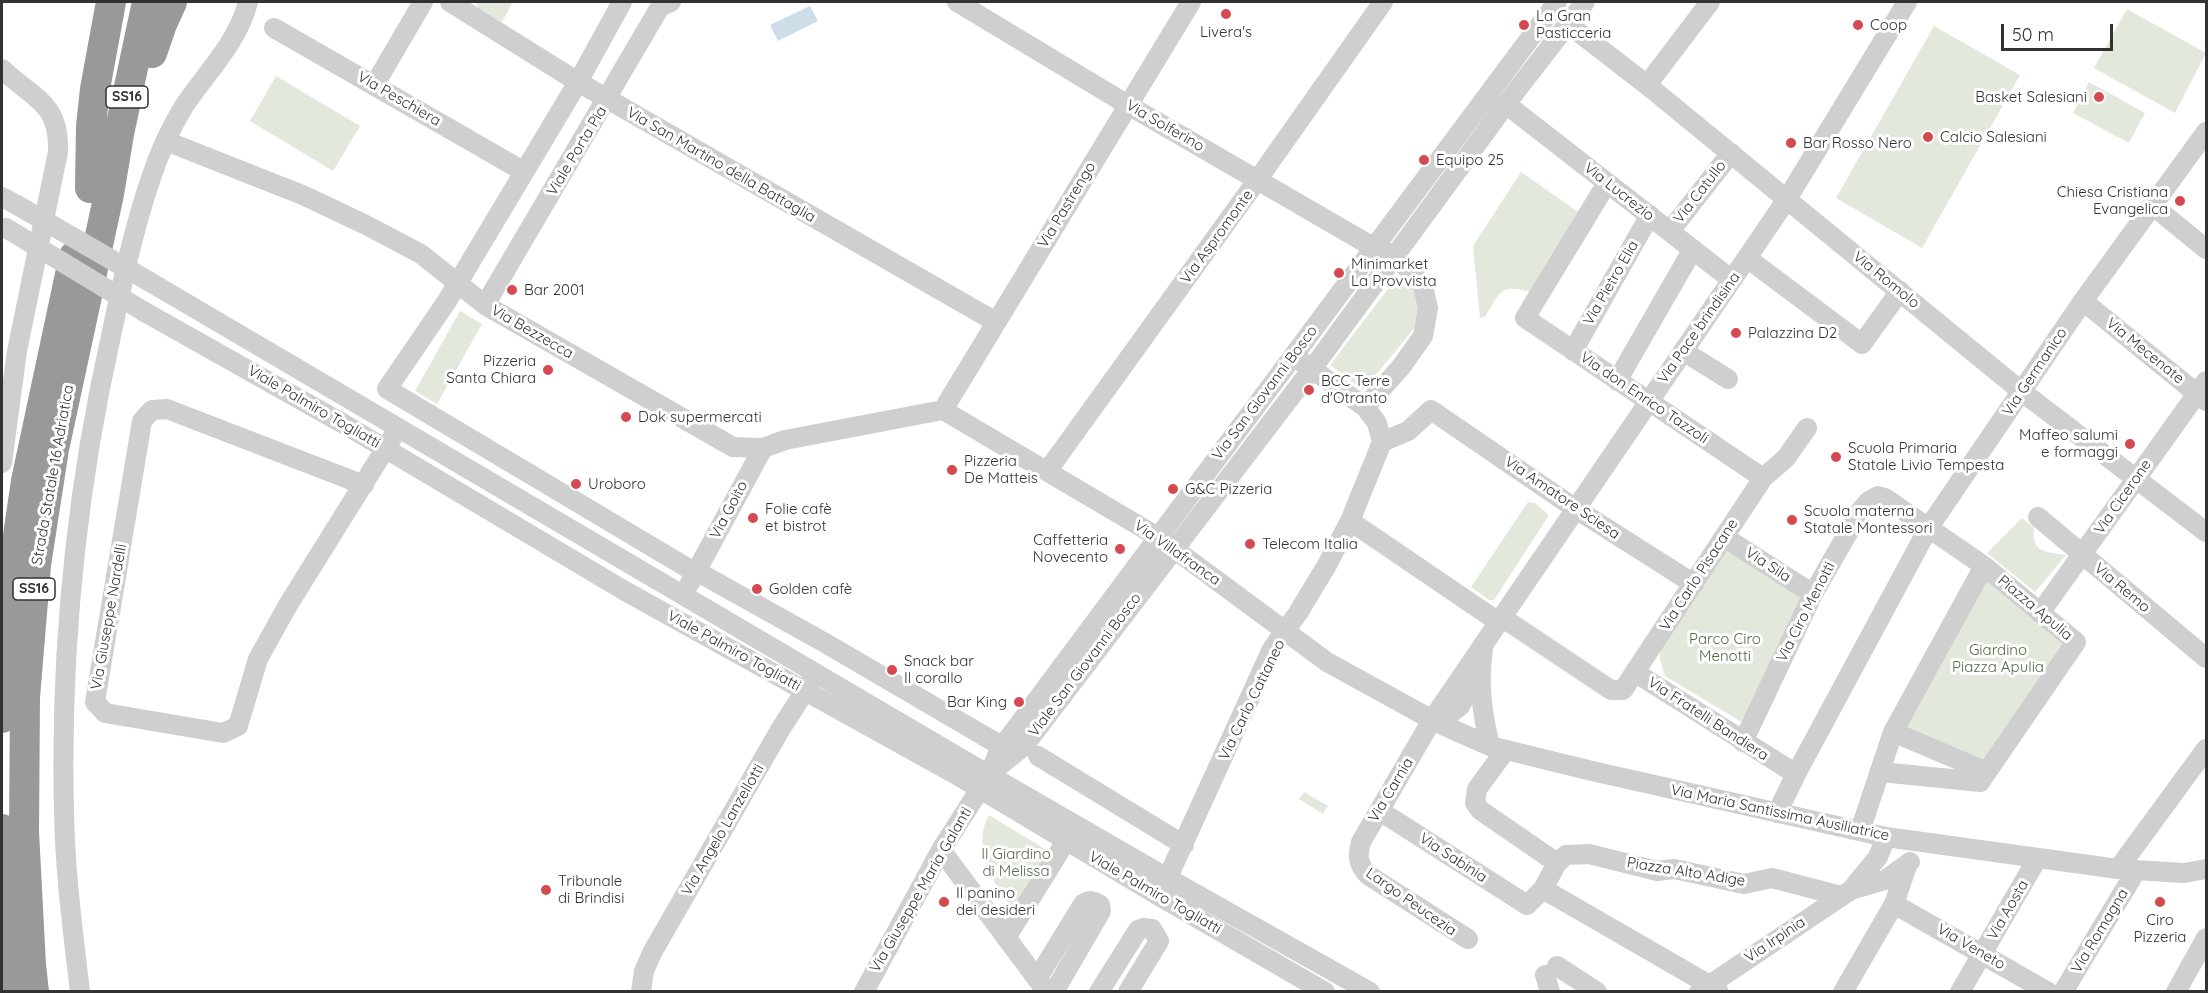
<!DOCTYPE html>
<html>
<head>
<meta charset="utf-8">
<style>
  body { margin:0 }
  #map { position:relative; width:2208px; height:993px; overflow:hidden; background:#fff; font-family:Quicksand,sans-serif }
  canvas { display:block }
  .frame { position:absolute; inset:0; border:3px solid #323232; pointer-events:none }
  .scale { position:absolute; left:2001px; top:24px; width:112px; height:27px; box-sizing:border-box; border:3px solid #323232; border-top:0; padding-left:8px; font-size:18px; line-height:21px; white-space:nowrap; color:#323232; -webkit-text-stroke:4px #fff; paint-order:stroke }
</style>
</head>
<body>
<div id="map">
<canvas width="2208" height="993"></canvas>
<div class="frame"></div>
<div class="scale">50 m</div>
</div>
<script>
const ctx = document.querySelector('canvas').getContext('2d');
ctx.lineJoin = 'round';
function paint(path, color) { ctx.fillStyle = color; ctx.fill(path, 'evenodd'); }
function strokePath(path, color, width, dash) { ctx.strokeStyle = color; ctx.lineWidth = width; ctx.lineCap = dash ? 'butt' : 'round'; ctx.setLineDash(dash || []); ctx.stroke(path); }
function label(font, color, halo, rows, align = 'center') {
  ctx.font = font + ' Quicksand,sans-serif'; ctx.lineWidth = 6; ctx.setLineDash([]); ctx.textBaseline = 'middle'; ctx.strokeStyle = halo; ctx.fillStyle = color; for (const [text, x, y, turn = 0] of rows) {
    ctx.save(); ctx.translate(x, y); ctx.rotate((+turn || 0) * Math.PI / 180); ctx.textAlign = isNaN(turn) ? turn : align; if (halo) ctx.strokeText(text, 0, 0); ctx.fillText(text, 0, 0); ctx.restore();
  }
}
paint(new Path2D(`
  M476 2H513L502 22 478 8Z
  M2127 9 2206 53 2175 113 2094 68Z
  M1934 26 2020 75 1922 248 1836 198Z
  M276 76 360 126 333 171 250 121Z
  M2089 82 2145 113 2129 143 2073 113Z
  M1521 172 1581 214 1533 293C1500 283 1501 291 1485 317L1480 318 1473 246Z
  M1398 276 1414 287 1420 313 1413 330 1363 390 1330 365Z
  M460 311 482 324 437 404 415 391Z
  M1528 502 1535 503 1549 515 1494 600H1489L1471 587Z
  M2022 518 2034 528C2031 553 2046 552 2066 555L2035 592 1987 553Z
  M1728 545 1808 599 1745 724 1665 676 1660 659V651Z
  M1988 578 2065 643 1986 768 1902 729Z
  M1304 792 1328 806 1323 814 1299 799Z
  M989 815 1053 854 1018 914C995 890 970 847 989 815Z`), '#e2e8dc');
paint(new Path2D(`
  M810 6 818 21 778 41 770 25Z`), '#cedee8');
strokePath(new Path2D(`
  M450 2 578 82 996 322
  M622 2 578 82 447 301 387 389 696 573
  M957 2 1128 105 1373 247 1396 256 1423 286 1428 308 1423 336 1401 367 1365 407
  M1568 24 1647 85 2021 391 2206 532
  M274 28 523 171
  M2 69C33 99 60 102 58 152L17 351 2 463
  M375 84 423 2
  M1647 85 1710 2
  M1506 104 1732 280
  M166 141 305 196 366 225 421 254 485 305 733 447 763 448 785 440 943 410 1158 537 1327 662 1438 723 1490 746 1592 771 1886 837 2118 869 2184 873 2206 869
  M1607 183 1525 318 1763 478
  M2 197 17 205
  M2152 205 2206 249
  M1670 231 1731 153
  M1747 258 1862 344 1900 291
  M150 282 989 775 1169 879 1370 992
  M2083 301 2206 401
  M485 305 660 7 671 2
  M143 311 349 427 625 591 955 774 1159 896 1325 992
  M1573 351 1650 215
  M1683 351 1728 379
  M1617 381 1693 249
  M943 410 1191 2
  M1382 442 1408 431 1431 410 1576 509 1694 584
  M1048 470 1258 179 1383 2
  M364 485 167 409 152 410 142 421 95 702 105 713 223 733 238 726 258 659 288 605 392 438
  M2038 517 2206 658
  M1350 521 1500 623
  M1724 537 1813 594
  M696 571 827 644 1003 747
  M690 583 763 448
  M2040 613 2206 381
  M1503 618 1611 690H1623L1763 478 1786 458 1807 428
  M1483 649C1478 683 1482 713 1490 746
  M1636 673 1796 774
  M1438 723 1460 706 1479 673
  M1893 732 1987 772
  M1743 742 1813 594 1861 510 1869 501 1878 496 1885 498 1984 566 2076 642 1980 782 1881 772
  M1505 751 1477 789 1475 803 1480 810 1557 863
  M1038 756 1184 845
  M993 771 1024 746 1312 369 1506 104 1585 2
  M1380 811 1527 905 1543 889 1557 863 1566 855 1589 854 1657 871 1674 869 1744 884 1772 878 1841 896
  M1777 813 1796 774 1929 527 2083 301 2206 132
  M1860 831 1893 732 1984 566
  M941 850 1043 987
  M2118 869 2206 749
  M1163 888 1272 649 1298 613 1327 565 1350 521 1382 442 1377 423 1365 407 1302 362
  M1543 889 1718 990
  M1851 890 1885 880 1910 862
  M1894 904 2048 992
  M1006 938 1066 841
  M1468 939 1368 875C1358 864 1357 856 1361 842L1432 720 1787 199 1907 2
  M1557 966 1597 992
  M1545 975 1550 992
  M1037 979 1083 904C1090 900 1093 900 1100 905L1101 911 1054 992
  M80 992C73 932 65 872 64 812 60 652 76 492 111 336 122 284 133 231 150 181 158 156 170 129 184 106 207 72 238 42 248 2
  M641 992 644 971 653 951 780 730 812 680
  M864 992 941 850 989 775 999 751 1557 2
  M1099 992 1138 930 1143 928 1152 929 1159 941 1128 992
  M1699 992 1851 890 1878 857 1886 837
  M1843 992 1894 904 1907 866
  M1960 992 2037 859
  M2063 992 2136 871
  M2176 992 2206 938`), '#cfcfcf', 20);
strokePath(new Path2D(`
  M152 53 162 24 172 2
  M90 188 91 126 95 89 111 2
  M2 718 11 583 26 481 74 256
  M2 829 10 992
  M34 992 31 965 24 832 25 697 36 565 54 449 109 194 119 134 147 2`), '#999', 30);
strokePath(new Path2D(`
  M17 205 150 282
  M6 228 143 311`), '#cfcfcf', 20);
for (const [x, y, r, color] of [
  [1226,14,6,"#d44a50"],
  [1524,25,6,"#d44a50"],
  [1858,25,6,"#d44a50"],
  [2099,97,6,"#d44a50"],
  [1928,137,6,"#d44a50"],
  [1791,143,6,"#d44a50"],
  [1424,160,6,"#d44a50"],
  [2180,201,6,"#d44a50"],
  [1339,273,6,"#d44a50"],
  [512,290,6,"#d44a50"],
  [1736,333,6,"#d44a50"],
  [548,370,6,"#d44a50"],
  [1309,390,6,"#d44a50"],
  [626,417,6,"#d44a50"],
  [2130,444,6,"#d44a50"],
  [1836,457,6,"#d44a50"],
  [952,470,6,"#d44a50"],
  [576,484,6,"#d44a50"],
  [1173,489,6,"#d44a50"],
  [753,518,6,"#d44a50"],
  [1792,520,6,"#d44a50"],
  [1250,544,6,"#d44a50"],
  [1120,549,6,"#d44a50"],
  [757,589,6,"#d44a50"],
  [892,670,6,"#d44a50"],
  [1019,702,6,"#d44a50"],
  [546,890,6,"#d44a50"],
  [944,902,6,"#d44a50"],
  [2160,902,6,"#d44a50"]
]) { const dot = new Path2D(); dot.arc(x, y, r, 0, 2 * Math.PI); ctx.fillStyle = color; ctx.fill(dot); strokePath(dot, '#fff', 2); }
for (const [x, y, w] of [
  [127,97,42],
  [34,589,42]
]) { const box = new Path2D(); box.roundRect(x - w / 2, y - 11, w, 22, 4.5); ctx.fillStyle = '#fff'; ctx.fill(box); strokePath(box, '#323232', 1.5); }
label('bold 14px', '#323232', null, [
  ["SS16",127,97],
  ["SS16",34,589]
]);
label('15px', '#323232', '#fff', [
  ["La Gran",1536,16],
  ["Pasticceria",1536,33],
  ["Coop",1870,25],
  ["Livera's",1226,32,"center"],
  ["Basket Salesiani",2087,97,"right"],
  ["Calcio Salesiani",1940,137],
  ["Bar Rosso Nero",1803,143],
  ["Equipo 25",1436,160],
  ["Chiesa Cristiana",2168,192,"right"],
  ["Evangelica",2168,209,"right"],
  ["Minimarket",1351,264],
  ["La Provvista",1351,281],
  ["Bar 2001",524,290],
  ["Palazzina D2",1748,333],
  ["Pizzeria",536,361,"right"],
  ["Santa Chiara",536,378,"right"],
  ["BCC Terre",1321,381],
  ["d'Otranto",1321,398],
  ["Dok supermercati",638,417],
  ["Maffeo salumi",2118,435,"right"],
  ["e formaggi",2118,452,"right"],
  ["Scuola Primaria",1848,448],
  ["Statale Livio Tempesta",1848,465],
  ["Pizzeria",964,461],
  ["De Matteis",964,478],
  ["Uroboro",588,484],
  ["G&C Pizzeria",1185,489],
  ["Folie cafè",765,509],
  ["et bistrot",765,526],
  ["Scuola materna",1804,511],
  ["Statale Montessori",1804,528],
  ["Caffetteria",1108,540,"right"],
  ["Novecento",1108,557,"right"],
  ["Telecom Italia",1262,544],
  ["Golden cafè",769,589],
  ["Snack bar",904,661],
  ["Il corallo",904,678],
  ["Bar King",1007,702,"right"],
  ["Tribunale",558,881],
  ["di Brindisi",558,898],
  ["Il panino",956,893],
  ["dei desideri",956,910],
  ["Ciro",2160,920,"center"],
  ["Pizzeria",2160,937,"center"]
], 'left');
label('15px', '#323232', '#fff', [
  ["Via Peschiera",399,99,30],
  ["Via Solferino",1165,126,30],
  ["Viale Porta Pia",577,151,-59],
  ["Via San Martino della Battaglia",721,165,30],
  ["Via Lucrezio",1619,192,38],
  ["Via Catullo",1700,192,-52],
  ["Via Pastrengo",1067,205,-59],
  ["Via Aspromonte",1217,237,-54],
  ["Via Romolo",1886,280,39],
  ["Via Pietro Elia",1611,283,-60],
  ["Via Pace brindisina",1699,328,-55],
  ["Via Bezzecca",532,332,30],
  ["Via Mecenate",2145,351,39],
  ["Via Germanico",2035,372,-56],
  ["Via San Giovanni Bosco",1265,393,-53],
  ["Via don Enrico Tazzoli",1644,398,34],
  ["Viale Palmiro Togliatti",314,407,30],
  ["Strada Statale 16 Adriatica",53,475,-80],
  ["Via Cicerone",2123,497,-55],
  ["Via Amatore Sciesa",1562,498,34],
  ["Via Goito",729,510,-62],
  ["Via Villafranca",1177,553,35],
  ["Via Sila",1768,565,33],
  ["Via Carlo Pisacane",1699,575,-57],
  ["Via Remo",2122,588,40],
  ["Piazza Apulia",2035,608,40],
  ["Via Ciro Menotti",1806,612,-63],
  ["Via Giuseppe Nardelli",109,617,-80],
  ["Viale Palmiro Togliatti",734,651,29],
  ["Viale San Giovanni Bosco",1085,665,-53],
  ["Via Carlo Cattaneo",1252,700,-64],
  ["Via Fratelli Bandiera",1708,719,33],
  ["Via Carnia",1391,790,-59],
  ["Via Maria Santissima Ausiliatrice",1780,813,12],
  ["Via Angelo Lanzellotti",723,830,-60],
  ["Via Sabinia",1453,858,33],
  ["Piazza Alto Adige",1686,872,9],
  ["Via Giuseppe Maria Galanti",921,890,-60],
  ["Viale Palmiro Togliatti",1155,893,30],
  ["Largo Peucezia",1411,902,35],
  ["Via Aosta",2008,910,-60],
  ["Via Romagna",2100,931,-59],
  ["Via Irpinia",1775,940,-34],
  ["Via Veneto",1971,947,30]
]);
label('15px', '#546a43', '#fff', [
  ["Parco Ciro",1725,639],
  ["Menotti",1725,656],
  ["Giardino",1998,650],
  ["Piazza Apulia",1998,667],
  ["Il Giardino",1016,854],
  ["di Melissa",1016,871]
]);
</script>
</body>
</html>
